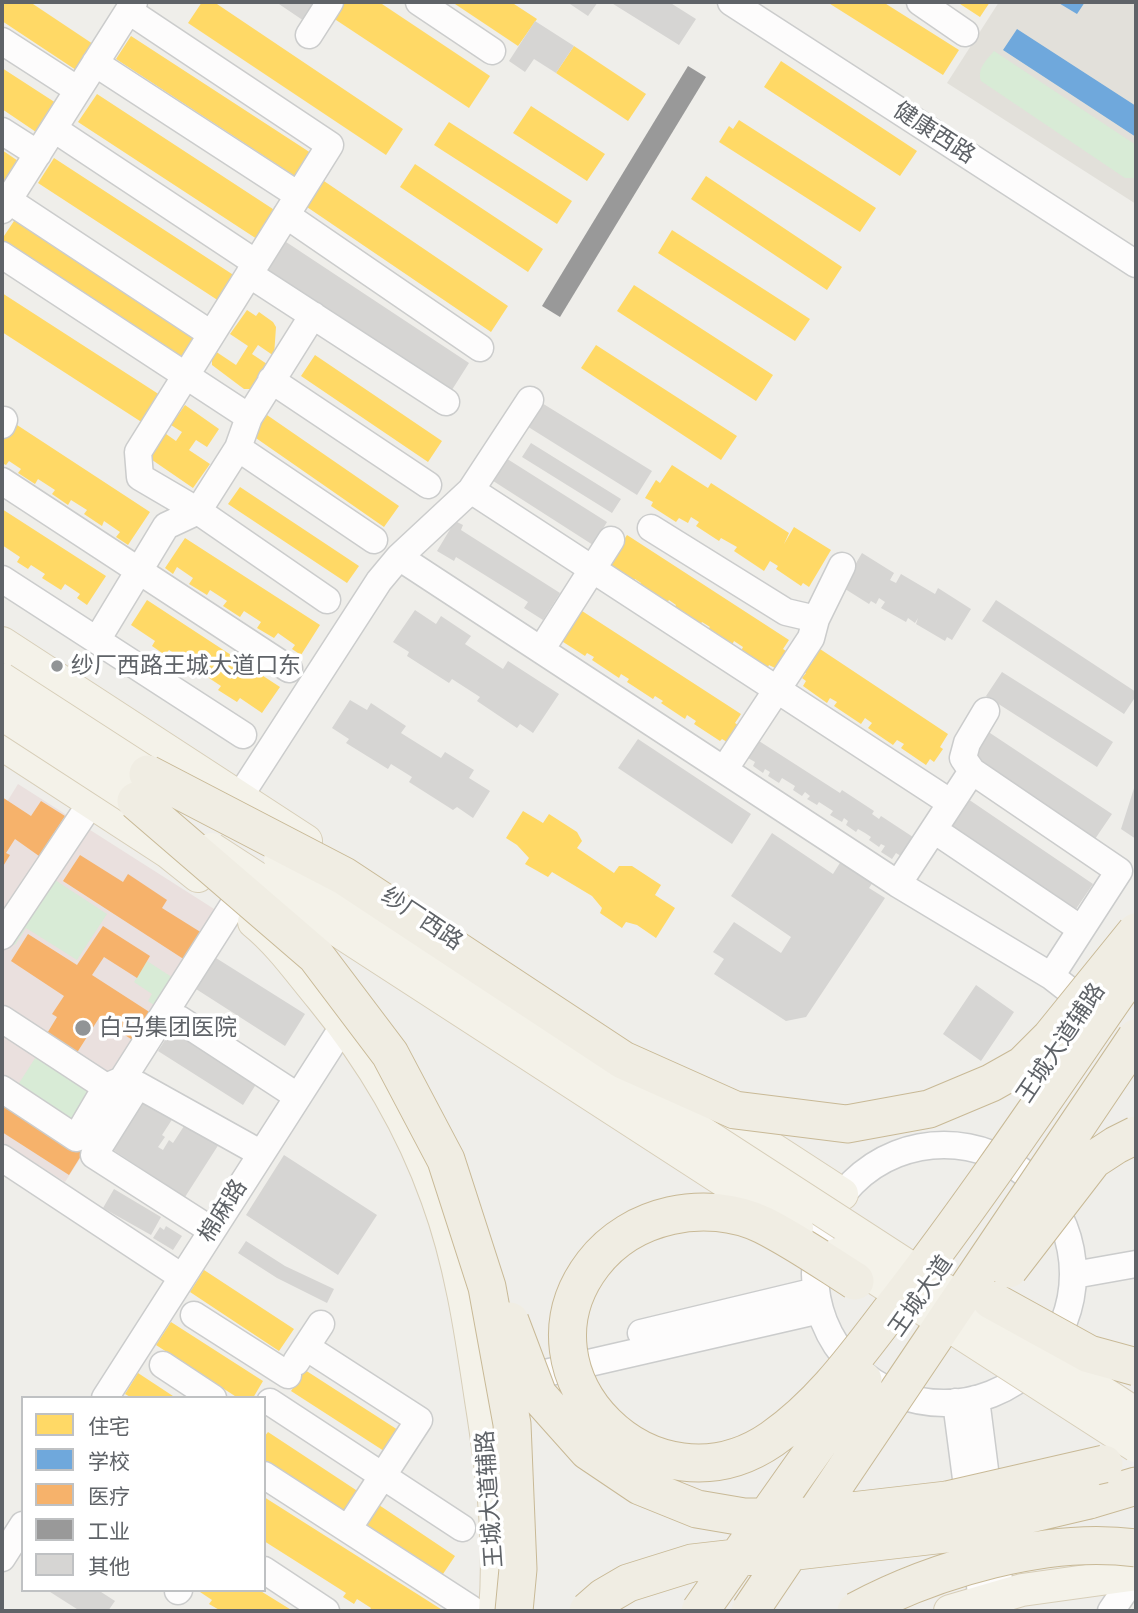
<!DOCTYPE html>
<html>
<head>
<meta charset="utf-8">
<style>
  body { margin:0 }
  #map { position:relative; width:1138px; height:1613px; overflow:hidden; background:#efeeea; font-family:Raleway,"Noto Sans SC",sans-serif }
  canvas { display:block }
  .frame { position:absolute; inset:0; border:4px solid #5f6368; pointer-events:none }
  .legend { position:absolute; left:21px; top:1396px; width:245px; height:196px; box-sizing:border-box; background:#fff; border:2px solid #bfc1c3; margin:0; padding:9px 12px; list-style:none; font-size:21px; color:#5f6368 }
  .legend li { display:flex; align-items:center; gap:14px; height:35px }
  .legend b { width:35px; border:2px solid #bfc1c3 }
</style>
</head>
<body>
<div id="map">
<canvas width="1138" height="1613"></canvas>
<div class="frame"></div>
<ul class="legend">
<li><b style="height:19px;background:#ffd966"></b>住宅</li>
<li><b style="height:19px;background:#6fa8dc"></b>学校</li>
<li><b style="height:19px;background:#f6b26b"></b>医疗</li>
<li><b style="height:19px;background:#999"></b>工业</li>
<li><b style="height:19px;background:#d6d5d3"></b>其他</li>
</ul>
</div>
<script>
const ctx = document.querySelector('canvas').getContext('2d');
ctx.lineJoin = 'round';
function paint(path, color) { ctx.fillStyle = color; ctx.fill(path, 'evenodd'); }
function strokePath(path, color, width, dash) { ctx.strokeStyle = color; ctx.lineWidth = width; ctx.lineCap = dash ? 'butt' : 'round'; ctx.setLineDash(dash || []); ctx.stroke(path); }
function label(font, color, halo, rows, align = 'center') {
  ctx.font = font + ' Raleway,"Noto Sans SC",sans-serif'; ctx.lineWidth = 7; ctx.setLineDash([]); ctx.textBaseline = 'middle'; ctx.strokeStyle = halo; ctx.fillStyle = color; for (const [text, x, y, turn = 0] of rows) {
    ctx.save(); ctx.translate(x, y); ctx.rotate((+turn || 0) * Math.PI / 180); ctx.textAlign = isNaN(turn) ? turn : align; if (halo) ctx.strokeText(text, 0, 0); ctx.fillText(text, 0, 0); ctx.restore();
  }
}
paint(new Path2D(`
  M999 2H1136V204L947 83Z`), '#e2e0da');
paint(new Path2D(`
  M18 784 233 921 65 1182 2 1142V810Z`), '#eae0de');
paint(new Path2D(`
  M994 51 1136 145V178H1125L981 81C977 68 986 61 994 51Z
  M49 876 107 914 77 960 26 928 15 945 7 941Z
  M147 961 178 981 160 1009 148 1001 152 994 134 982Z
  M39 1052 99 1091 74 1130 14 1091Z`), '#d8ebd6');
paint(new Path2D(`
  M2 2H30L96 46 79 72 2 21Z
  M202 2H214L403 129 386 155 188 23Z
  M339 2H379L490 76 469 108 330 16Z
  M452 2H511L537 19 518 46Z
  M827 2H883L959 50 943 75Z
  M957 2H990L980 17Z
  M131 36 314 155 299 179 116 59Z
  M574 46 646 94 628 121 556 73Z
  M781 61 917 151 900 176 764 87Z
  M2 68 56 103 36 132 2 109Z
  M97 94 279 213 260 241 78 122Z
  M531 106 605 154 587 181 513 133Z
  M739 120 876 208 860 232 719 142 729 126 733 129Z
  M449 122 572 201 557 224 434 145Z
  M2 150 21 163 2 193Z
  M54 158 235 276 219 301 38 183Z
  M415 164 543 249 528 272 400 187Z
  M706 176 842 267 827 290 691 199Z
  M321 179 508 306 491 332 304 205Z
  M16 218 197 339 181 363 2 243V239Z
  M672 230 810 319 795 341 658 253Z
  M634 285 773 375 756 401 617 311Z
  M2 293 160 395 143 423 2 332Z
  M247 310 256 316 259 312 273 322 276 327 274 356 258 345 252 354 273 368 258 389H244L212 365V349L236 365 248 346 230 334Z
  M596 345 737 436 721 460 581 368Z
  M315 355 442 441 428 462 301 376Z
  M185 405 219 429 207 447 196 440 189 450 210 464 193 488 142 453 159 429 176 441 182 432 171 425Z
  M267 415 399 506 384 527 253 436Z
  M14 423 150 512 128 545 116 537 120 532 104 521 102 526 84 514 87 510 71 500 68 505 52 494 55 490 38 479 35 484 18 473 21 469 9 461 6 465 2 463V442Z
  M672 465 708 488 711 483 789 533 784 544 794 527 831 550 809 587 803 583 801 586 776 569 778 566 770 561 764 571 734 551 737 547 721 538 719 541 696 526 699 522 691 517 688 523 679 518 676 522 651 506 653 502 645 498 656 480 660 483Z
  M240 487 359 566 347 583 228 504Z
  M2 509 106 576 87 605 77 598 80 594 65 584 61 590 42 578 45 574 31 565 28 569 17 562 20 557 2 545Z
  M627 535 789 640 783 649 786 651 775 668 769 665 768 667 741 651 743 647 734 641 732 645 708 629 710 627 702 622 700 625 674 608 676 605 669 600 666 604 639 587 641 583 635 579 633 582 607 566Z
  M185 538 320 625 301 655 292 649 295 645 278 633 274 638 257 628 261 622 244 611 240 617 223 606 227 601 210 590 207 595 189 584 193 578 177 567 173 574 165 568Z
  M147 600 280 687 262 713 240 698 237 702 218 690 221 686 203 674 201 678 185 668 188 662 169 650 165 655 152 646 155 641 131 625Z
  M579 609 741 714 735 723 738 725 727 742 722 739 720 741 694 724 696 721 687 715 685 719 661 703 663 701 655 696 653 699 627 682 629 679 621 674 619 678 592 660 594 657 587 653 585 656 560 640Z
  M820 649 948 734 940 747 943 749 934 762 930 759 926 765 901 748 904 744 897 740 893 745 868 728 872 723 865 718 861 724 834 706 837 702 830 698 827 703 803 686 806 681 802 678 806 673 802 671 808 662 811 664Z
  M523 811 543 823 549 814 577 832 582 841 577 848 614 873 619 866H632L661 885 655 895 675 908 656 938 637 925 626 922 622 928 600 913 602 908 592 896 552 872 548 877 525 864 529 858 517 845 506 838Z
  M204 1270 294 1329 279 1351 190 1292Z
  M171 1322 263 1381 253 1398H238L156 1345Z
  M305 1370 398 1430 384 1451 291 1391Z
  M138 1373 176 1398H132L125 1394Z
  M268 1432 359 1492 345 1513 264 1460V1437Z
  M264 1497 444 1611H369L371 1608 357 1599 354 1604 343 1597 346 1593 264 1541Z
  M376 1503 455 1556 441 1577 363 1523Z
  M201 1590H259L293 1611H221L209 1604 212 1600 200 1592Z`), '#ffd966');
paint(new Path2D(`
  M1057 2H1085L1077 14Z
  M1017 29 1136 106V137L1003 50Z`), '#6fa8dc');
paint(new Path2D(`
  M2 797 31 816 41 801 65 816 39 856 15 839 6 853 10 855 2 868V836L4 832 2 831Z
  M80 855 123 882 128 874 167 900 162 908 202 933 185 960 63 881Z
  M103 926 150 956 137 978 104 957 92 975 154 1015 137 1043 99 1018 73 1059 43 1040 57 1017 52 1014 64 996 11 961 28 934 77 965Z
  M110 1096 84 1151 69 1175 2 1132V1098L78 1147Z`), '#f6b26b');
paint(new Path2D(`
  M688 66 706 77 560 317 542 306Z`), '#999');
paint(new Path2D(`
  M276 2H308L317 8 307 23Z
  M567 2H598L588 16Z
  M610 2H669L696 19 679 45Z
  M535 21 574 46 556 73 534 59 525 72 509 61Z
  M280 238 469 363 450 393 260 267Z
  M537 400 652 471 637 495 522 423Z
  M531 443 621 499 612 513 522 457Z
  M501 455 607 522 593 545 487 477Z
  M455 521 463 525 461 530 560 593 543 620 524 608 528 602 456 557 454 561 437 551Z
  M862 553 894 573 890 580 896 583 901 574 935 594 938 588 971 609 952 640 947 637 945 641 916 624 918 618 915 623 908 618 906 622 881 608 885 602 879 598 876 604 871 601 869 604 842 587Z
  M996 600 1136 692V696L1124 714 982 621Z
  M415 610 436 624 441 616 471 636 465 644 503 669 508 661 559 694 533 733 520 724 517 728 477 701 480 697 452 679 449 683 407 656 409 652 393 642Z
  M1002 672 1113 742 1097 767 986 696Z
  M350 700 367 710 371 703 406 726 401 733 441 758 445 752 474 770 469 778 490 791 473 818 457 807 453 810 409 782 412 777 391 764 388 769 346 743 349 739 332 728Z
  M987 731 1112 814 1095 839 970 757Z
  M638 739 751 814 732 844 618 768Z
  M759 741 840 793 842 790 874 811 872 814 879 819 881 816 916 839 904 858 896 853 892 859 881 852 885 846 881 844 879 847 869 840 871 837 865 833 858 829 856 832 846 825 848 821 844 818 842 822 830 815 833 811 819 802 817 805 807 799 810 796 805 792 802 796 793 790 795 786 782 778 779 783 768 776 770 772 765 769 763 773 753 766 755 762 748 758Z
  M1136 782V839L1121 829Z
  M968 799 1093 884 1076 909 951 825Z
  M772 833 833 874 843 858 875 879 869 888 885 898 806 1017 786 1021 714 974 724 959 713 952 734 922 781 953 791 937 731 896Z
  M216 958 305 1014 285 1046 196 989Z
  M976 985 1014 1012 981 1061 943 1034Z
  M176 1023 260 1078 243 1105 158 1051Z
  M141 1093 175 1115 162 1135 165 1137 158 1147 163 1150 169 1140 173 1143 186 1123 219 1144 185 1197 107 1146Z
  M284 1155 377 1215 338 1275 246 1215Z
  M114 1189 161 1217 151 1235 103 1208Z
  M166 1226 182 1236 173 1250 153 1238 160 1227 164 1230Z
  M246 1241 285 1266 334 1289 327 1303 277 1278 238 1253Z
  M47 1590H98L115 1601 108 1611H80Z`), '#d6d5d3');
const minor = new Path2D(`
  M419 2 492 51
  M731 2 1136 264
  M920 2 965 33
  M129 11 330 145 138 452 140 477 198 511 327 600
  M309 35 330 2
  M2 41 78 90
  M95 63 298 195
  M54 129 256 263
  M2 131 38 154
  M8 200 211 334
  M2 210 134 2
  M286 215 480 348
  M2 255 249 417
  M249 274 446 402
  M271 380 428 485
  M2 425 4 420
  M238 448 374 540
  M2 481 289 669
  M471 490 951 803
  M651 528 786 612 816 619
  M399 557 471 490 530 400
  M2 579 243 735
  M97 640 166 526 198 511 238 448 249 417 313 315
  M541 650 611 540
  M724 770 811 638 816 619 842 566
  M972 771 1119 871 1051 976
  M240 796 379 581 399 557 898 884 1051 976 1087 1004
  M934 830 1081 929
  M898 884 972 771 963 758 967 743 986 711
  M2 936 91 803
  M2 1019 106 1087
  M179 1019 297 1096
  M2 1089 76 1138 106 1087 122 1080 234 904
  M815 1274a129 129 0 1 1 258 0a129 129 0 1 1-258 0Z
  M2 1158 182 1277
  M211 1230 94 1155 138 1085 260 1153
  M1074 1275 1136 1264
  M194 1315 288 1375
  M641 1333 816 1291
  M306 1347 419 1420 348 1529
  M296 1362 321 1324
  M163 1365 213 1398
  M515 1380 820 1310
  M105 1398 344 1025
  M976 1399 1001 1596
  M270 1402 462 1528
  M956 1402 982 1601
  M264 1475 471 1609
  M2 1558 23 1525
  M264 1570 326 1611
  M178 1591 179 1590
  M1111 1611 1136 1574`);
const major = new Path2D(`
  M2 643 306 841
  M2 744 168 852 198 876
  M254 922C280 943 300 972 321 997 370 1057 411 1125 437 1198 461 1263 471 1333 481 1400 492 1469 501 1541 495 1611
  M705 1105 842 1194
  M950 1611 1022 1590 1136 1574`);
const highway = new Path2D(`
  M1089 1500 1136 1486`);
strokePath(minor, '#cbcccc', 29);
strokePath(major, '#d7ceb8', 34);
strokePath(highway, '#c8b996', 39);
strokePath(minor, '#fdfcfc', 26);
strokePath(major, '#f4f2e9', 32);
strokePath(highway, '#f0ede3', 37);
const majorBridge = new Path2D(`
  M2 679 169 787
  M2 714 156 814
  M212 849 797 1228
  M280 859 1136 1414
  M838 1254 1136 1446`);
const highwayBridge = new Path2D(`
  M148 774 344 876 623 1060 735 1110 847 1124 929 1109 991 1083 1023 1065 1051 1037 1136 932
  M136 801 316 956 390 1054 446 1160 487 1287 512 1424 518 1569 514 1611
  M1009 1269 1093 1160 1116 1145 1136 1135
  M855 1281C825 1262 795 1241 763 1225 706 1198 631 1214 593 1264 508 1375 653 1521 772 1439 825 1402 860 1350 899 1300 982 1192 1058 1078 1136 966
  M991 1300 1089 1354 1136 1367
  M510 1321 538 1395 588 1451 640 1486 697 1509 744 1517H799L947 1500 1104 1464
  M588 1611 604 1597 628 1583 692 1563 945 1534 1089 1500
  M700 1611 863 1380
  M750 1611 1136 1038
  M856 1611C935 1569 1047 1536 1136 1548`);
strokePath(majorBridge, '#d7ceb8', 34, []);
strokePath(highwayBridge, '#c8b996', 39, []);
strokePath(majorBridge, '#f4f2e9', 32);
strokePath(highwayBridge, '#f0ede3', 37);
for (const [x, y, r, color] of [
  [57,666,7,"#919496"],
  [83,1028,9,"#919496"]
]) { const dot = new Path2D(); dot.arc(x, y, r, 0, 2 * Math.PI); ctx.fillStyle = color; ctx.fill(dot); strokePath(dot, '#fff', 2.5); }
label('23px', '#5f6368', '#fff', [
  ["健康西路",934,133,33],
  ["纱厂西路",422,919,34],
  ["王城大道辅路",1061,1043,-56],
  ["棉麻路",223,1211,-58],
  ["王城大道",921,1296,-55],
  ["王城大道辅路",490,1499,-94]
]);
label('23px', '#5f6368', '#fff', [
  ["纱厂西路王城大道口东",71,666],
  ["白马集团医院",99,1028]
], 'left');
</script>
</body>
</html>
